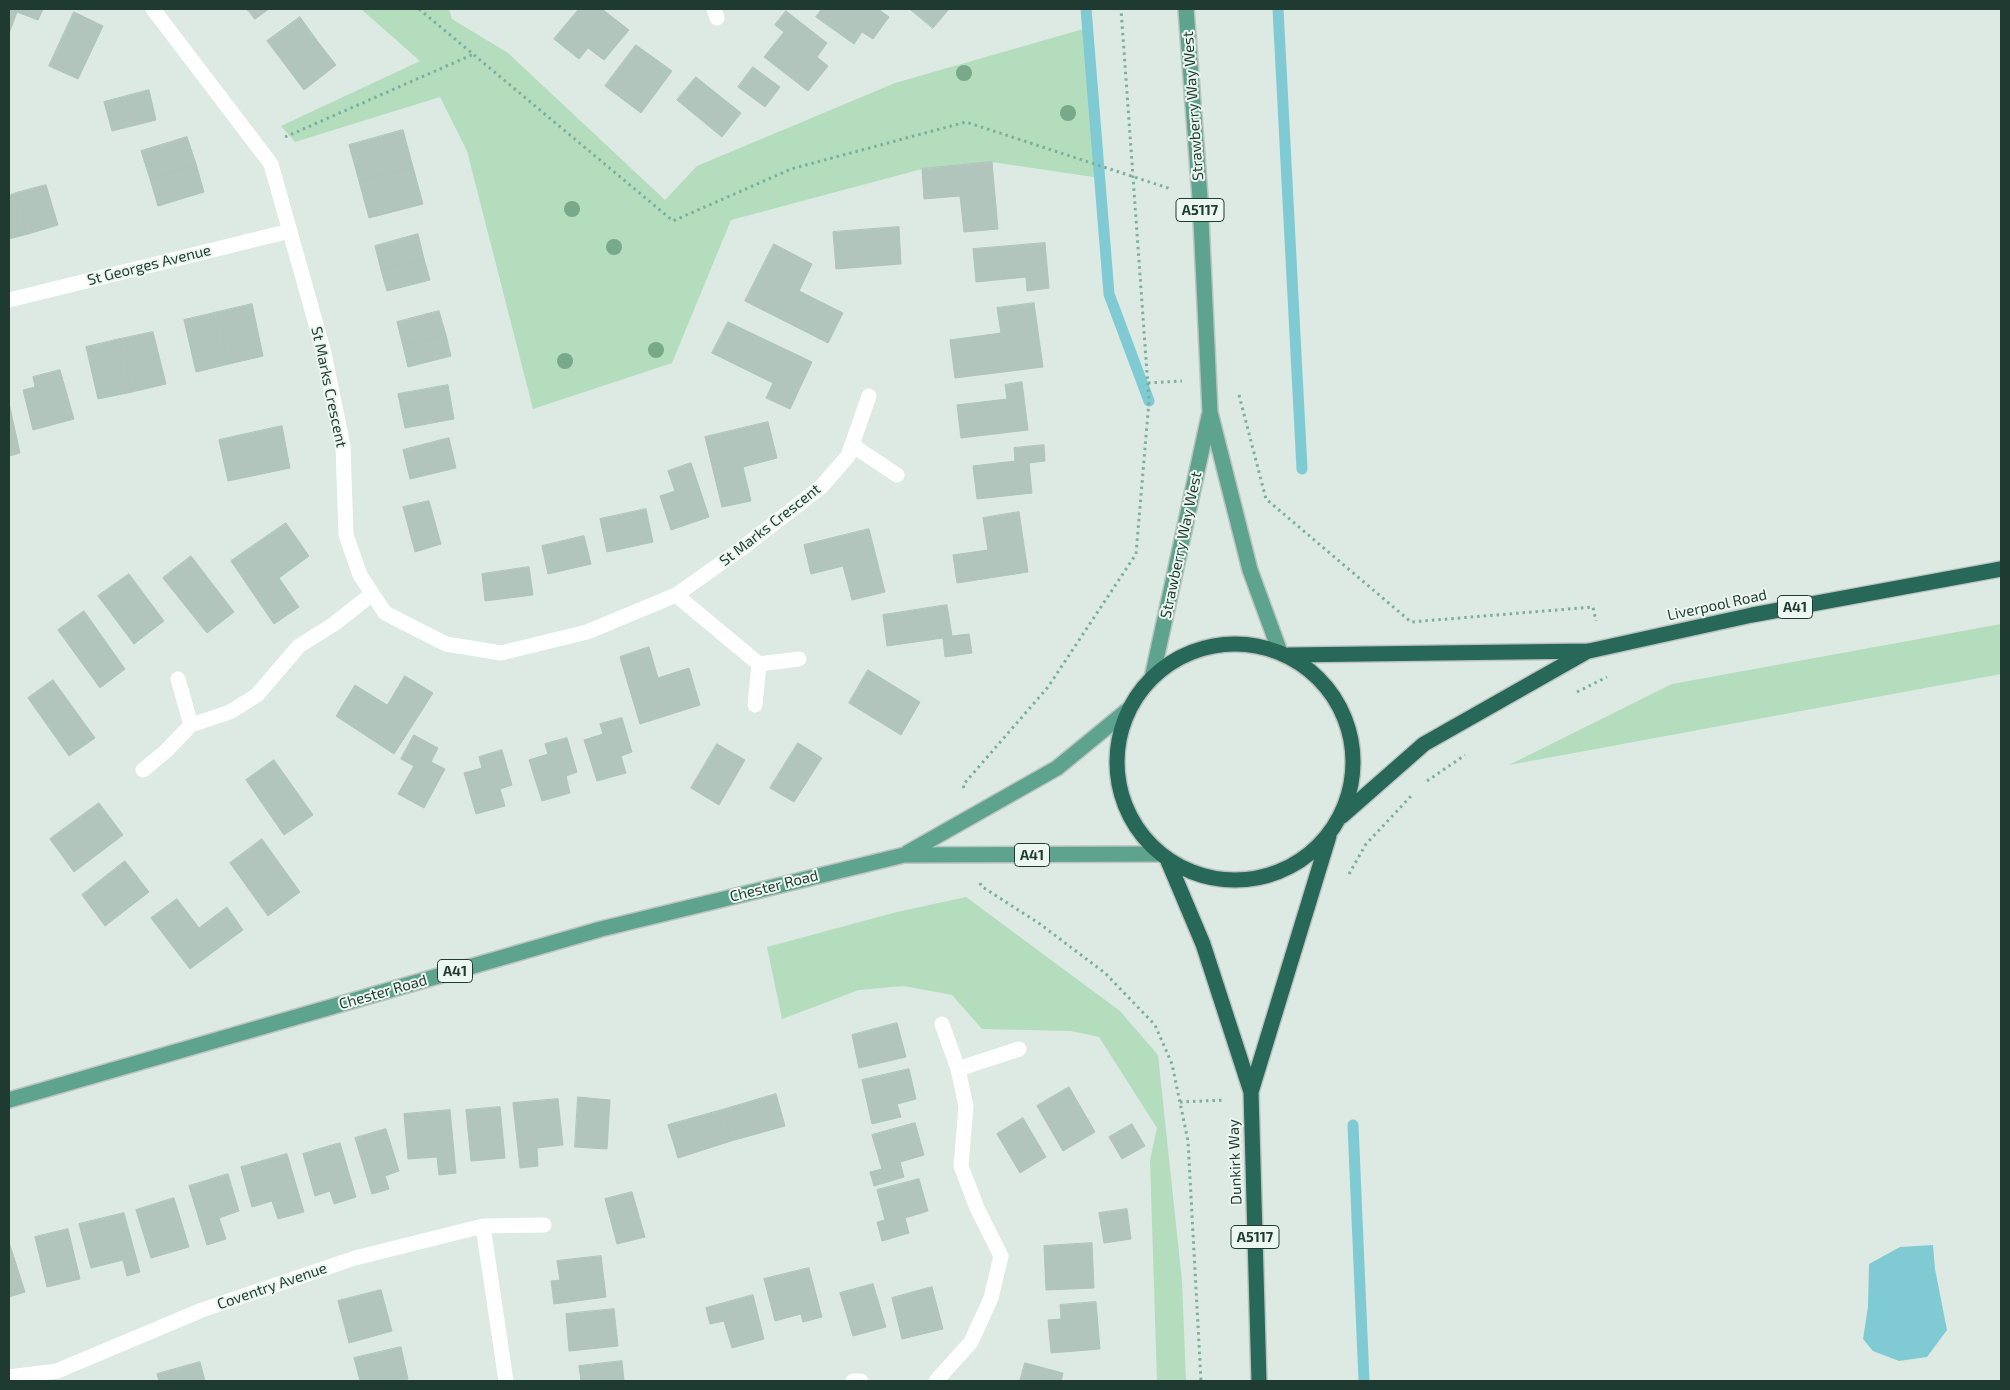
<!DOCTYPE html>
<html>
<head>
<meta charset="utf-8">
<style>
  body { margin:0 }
  #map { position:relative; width:2010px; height:1390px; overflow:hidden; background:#dceae3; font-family:"Exo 2",sans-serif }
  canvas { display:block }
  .frame { position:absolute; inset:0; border:10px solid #1e3a31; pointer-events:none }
</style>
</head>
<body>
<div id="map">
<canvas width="2010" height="1390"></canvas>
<div class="frame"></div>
</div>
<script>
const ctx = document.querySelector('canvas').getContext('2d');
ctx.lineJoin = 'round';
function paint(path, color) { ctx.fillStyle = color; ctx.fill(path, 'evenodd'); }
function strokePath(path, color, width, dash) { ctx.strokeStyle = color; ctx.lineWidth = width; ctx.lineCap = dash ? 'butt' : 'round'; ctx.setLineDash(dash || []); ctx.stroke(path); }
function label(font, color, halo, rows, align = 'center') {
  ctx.font = font + ' "Exo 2",sans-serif'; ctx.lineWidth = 4; ctx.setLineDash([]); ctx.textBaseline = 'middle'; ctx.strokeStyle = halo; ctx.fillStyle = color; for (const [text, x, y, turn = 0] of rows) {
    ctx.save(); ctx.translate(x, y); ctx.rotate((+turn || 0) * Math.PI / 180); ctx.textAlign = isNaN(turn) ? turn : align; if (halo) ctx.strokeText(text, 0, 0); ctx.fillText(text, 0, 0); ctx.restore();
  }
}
paint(new Path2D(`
  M361 9H449L452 19 508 53 665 200 697 166 895 83 1087 28 1100 178 992 162 922 169 731 220 672 363 533 409 467 151 440 97 295 142 281 126 420 61Z
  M2001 624V674L1509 765 1672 684Z
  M966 897 1120 1011 1158 1055 1182 1281 1186 1381H1157L1150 1160 1157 1128 1099 1037 1071 1031 982 1029 952 995 904 986 859 990 782 1019 767 947 897 912Z`), '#b3ddbd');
paint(new Path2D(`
  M1933 1245 1935 1269 1947 1330 1927 1357 1899 1361 1873 1351 1863 1339 1868 1307 1869 1264 1900 1247Z`), '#80cad4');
strokePath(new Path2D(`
  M1086 9 1109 294 1149 401
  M1278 9 1302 469
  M1353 1125 1364 1381`), '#80cad4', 11);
const building = new Path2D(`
  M9 9H43L38 20 17 12 10 31Z
  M247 9H269L255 19Z
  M579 9H602L629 30 604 60 588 48 579 59 554 39Z
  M822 9H878L889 17 873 39 862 32 854 44 816 17Z
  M910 9H949L933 28Z
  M786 11 827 43 817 57 828 66 808 91 764 57 784 32 775 25Z
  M74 12 103 26 78 79 49 66Z
  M300 17 318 42 286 66 267 41Z
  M318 42 336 65 304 90 286 66Z
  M636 45 672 71 641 113 605 86Z
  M753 67 780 87 765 107 738 87Z
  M696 77 741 113 722 137 677 100Z
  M149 90 156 120 112 131 104 102Z
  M403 130 413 167 359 181 349 145Z
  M187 137 196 164 150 179 141 151Z
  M992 162 998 229 964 232 960 196 924 199 922 169Z
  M196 164 204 192 158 206 150 179Z
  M413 167 423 204 369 218 359 181Z
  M46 185 58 225 28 234 16 193Z
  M16 193 28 234 9 239V196Z
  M899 227 901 264 836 269 833 232Z
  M418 234 424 259 381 270 375 246Z
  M1045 243 1049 288 1027 291 1026 277 976 282 973 249Z
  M774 244 812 264 799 291 843 313 828 343 745 301Z
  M424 259 430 280 387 291 381 270Z
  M1034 303 1043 367 955 378 950 340 1001 333 997 308Z
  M252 304 263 356 229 364 218 312Z
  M439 311 446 335 403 346 397 322Z
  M218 312 229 364 196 372 184 320Z
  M728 322 812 362 790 409 766 398 773 383 712 353Z
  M153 332 166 384 132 392 120 339Z
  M446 335 451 356 408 367 403 346Z
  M120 339 132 392 98 399 86 347Z
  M60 370 74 419 33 430 23 390 35 387 33 377Z
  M1022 382 1028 430 961 438 957 405 1007 399 1005 385Z
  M448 385 454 419 405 428 398 394Z
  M9 403 20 453 9 456Z
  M768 422 777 458 743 467 751 501 722 507 705 437Z
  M282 426 290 468 228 481 219 440Z
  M449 438 456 468 410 479 403 450Z
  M1044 445 1045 461 1029 463 1032 493 977 499 973 466 1015 461 1014 448Z
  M691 463 709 517 671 530 660 496 675 491 668 471Z
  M429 501 441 544 415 552 403 507Z
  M646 509 653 542 607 552 600 519Z
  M1019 512 1028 572 957 583 953 555 988 550 983 518Z
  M286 523 309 556 279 578 299 607 274 624 231 561Z
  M869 529 885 592 852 600 843 566 811 574 804 545Z
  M584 536 591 564 548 574 542 546Z
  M191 556 234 612 207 633 163 578Z
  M529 567 533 595 485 601 482 574Z
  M129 574 164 621 134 644 98 596Z
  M947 605 952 636 969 634 972 653 945 657 943 638 887 646 883 615Z
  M84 611 125 669 100 688 58 630Z
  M649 647 658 678 689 668 700 705 640 724 620 657Z
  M868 670 920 702 901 735 849 703Z
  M405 676 433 693 394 754 336 716 355 685 387 705Z
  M53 680 95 738 69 756 28 698Z
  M622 718 632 752 621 756 626 773 597 781 584 740 603 734 600 724Z
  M414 735 438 748 431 762 445 769 424 808 398 794 414 766 401 759Z
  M567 738 577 772 566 776 570 793 542 801 529 760 548 754 545 744Z
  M798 743 822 758 794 802 770 788Z
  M717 744 745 760 719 805 691 788Z
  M502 750 512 785 500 789 505 806 476 814 464 773 482 768 479 757Z
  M274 760 313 815 284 835 246 780Z
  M99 803 123 835 74 872 50 839Z
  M262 839 300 892 268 916 230 863Z
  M125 861 149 892 105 926 82 895Z
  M177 899 199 928 227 907 243 930 190 969 151 918Z
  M897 1023 906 1057 859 1068 852 1035Z
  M909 1069 916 1099 897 1104 901 1117 872 1124 862 1080Z
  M1069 1087 1095 1132 1063 1151 1037 1106Z
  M776 1094 785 1126 731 1141 722 1110Z
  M578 1097 610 1100 607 1149 575 1147Z
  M558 1099 563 1145 537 1148 538 1166 520 1168 513 1103Z
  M500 1107 505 1158 471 1161 466 1110Z
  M450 1110 456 1173 439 1175 437 1157 408 1159 404 1114Z
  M722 1110 731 1141 678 1158 668 1125Z
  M1023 1118 1046 1157 1020 1173 997 1134Z
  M915 1123 924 1155 900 1162 904 1177 874 1186 870 1172 882 1169 872 1135Z
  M1132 1124 1145 1146 1122 1159 1109 1137Z
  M386 1129 399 1171 385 1176 389 1189 372 1194 355 1138Z
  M340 1143 356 1197 334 1204 330 1191 315 1196 303 1154Z
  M287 1154 304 1212 278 1219 272 1201 252 1207 241 1167Z
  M228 1174 239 1211 219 1218 226 1239 207 1245 189 1186Z
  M919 1179 928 1211 905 1218 909 1233 882 1241 877 1222 885 1220 877 1190Z
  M632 1192 645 1237 617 1244 605 1199Z
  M174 1198 189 1247 151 1258 136 1210Z
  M1127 1209 1131 1239 1104 1243 1099 1213Z
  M124 1213 140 1272 127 1276 123 1260 91 1268 79 1224Z
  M68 1229 80 1279 47 1287 35 1237Z
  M9 1242 25 1292 9 1297Z
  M1092 1243 1094 1288 1046 1290 1044 1246Z
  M601 1256 606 1297 554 1304 551 1281 560 1280 557 1261Z
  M809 1268 822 1317 803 1322 801 1314 775 1321 764 1279Z
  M873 1284 886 1327 853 1336 840 1293Z
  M932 1287 943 1329 902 1339 892 1298Z
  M381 1290 392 1331 349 1343 338 1301Z
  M753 1295 764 1339 732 1348 724 1321 710 1324 706 1308Z
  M1096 1302 1100 1349 1051 1353 1048 1320 1061 1319 1060 1305Z
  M614 1309 618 1346 569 1351 566 1314Z
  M401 1347 408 1379 400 1381H360L354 1358Z
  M622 1361 624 1381H581L579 1366Z
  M200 1362 205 1381H159L157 1374Z
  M1025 1363 1063 1373 1061 1381H1020Z`);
paint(building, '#b2c5bc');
strokePath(building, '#afc4ba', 1);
const major = new Path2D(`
  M1186 9 1200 198 1210 412 1250 570 1280 652
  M1152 678 1209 416
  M907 853 1057 768 1129 709
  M9 1100 601 929 904 855 1160 854`);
const highway = new Path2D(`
  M1117 762a118 118 0 1 1 236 0a118 118 0 1 1-236 0Z
  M1289 655 1589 651 1752 615 2001 569
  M1342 816 1424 744 1588 651
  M1168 861 1203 944 1251 1092 1259 1381
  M1251 1092 1329 836`);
strokePath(major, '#bcc4c1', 18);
strokePath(highway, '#bcc4c1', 18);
strokePath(new Path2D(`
  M419 9 673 221 791 169 966 122 1171 189
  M285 137 474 54
  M1148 383 1182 381
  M1239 395 1266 499 1411 622 1593 607 1596 621
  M1577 692 1607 677
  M1427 781 1465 755
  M964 788 963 785 1048 687 1136 554 1149 401 1121 9
  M1349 874 1366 844 1413 794
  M980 883 981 886 1040 924 1105 973 1155 1025 1172 1064 1188 1141 1201 1381
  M1180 1102 1225 1100`), '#7bb09d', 3, [2.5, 4]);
strokePath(new Path2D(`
  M153 9 271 164 324 353 343 446 346 535 360 575 385 613 446 644 501 653 587 632 676 595 741 549 821 487 848 456 869 396
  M714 9 717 18
  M9 300 290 231
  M852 445 897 475
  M676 595 759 664 755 705
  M759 664 799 659
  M178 679 191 725
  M143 770 166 751 191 725 230 712 257 695 299 646 334 624 372 594
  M958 1069 1019 1049
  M483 1226 506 1381
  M9 1377 57 1371 202 1310 355 1258 483 1226 544 1225
  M853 1381H861
  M936 1381 971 1342 991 1298 1001 1256 977 1208 961 1166 966 1106 958 1069 942 1024`), '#fff', 15);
strokePath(major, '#5ea38e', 15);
strokePath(highway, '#286858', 15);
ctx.fillStyle = '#78a989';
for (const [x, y] of [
  [964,73],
  [1068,113],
  [572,209],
  [614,247],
  [656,350],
  [565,361]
]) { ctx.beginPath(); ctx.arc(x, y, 8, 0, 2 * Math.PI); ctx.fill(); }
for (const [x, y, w] of [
  [1200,210,48],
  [1795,607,35],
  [1032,855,35],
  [455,971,35],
  [1255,1237,48]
]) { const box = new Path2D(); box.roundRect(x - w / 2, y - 11.5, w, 23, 4); ctx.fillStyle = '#edf7f1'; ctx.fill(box); strokePath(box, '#1e3a31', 1); }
label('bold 14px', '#1e3a31', null, [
  ["A5117",1200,210],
  ["A41",1795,607],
  ["A41",1032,855],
  ["A41",455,971],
  ["A5117",1255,1237]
]);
label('15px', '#1e3a31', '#edf7f1', [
  ["Strawberry Way West",1193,106,-94],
  ["St Georges Avenue",149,265,-14],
  ["St Marks Crescent",329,387,78],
  ["St Marks Crescent",770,525,-38],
  ["Strawberry Way West",1181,545,-78],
  ["Liverpool Road",1717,605,-12],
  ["Chester Road",774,886,-14],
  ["Chester Road",383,992,-16],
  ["Dunkirk Way",1235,1162,-92],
  ["Coventry Avenue",272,1286,-19]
]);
</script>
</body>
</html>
